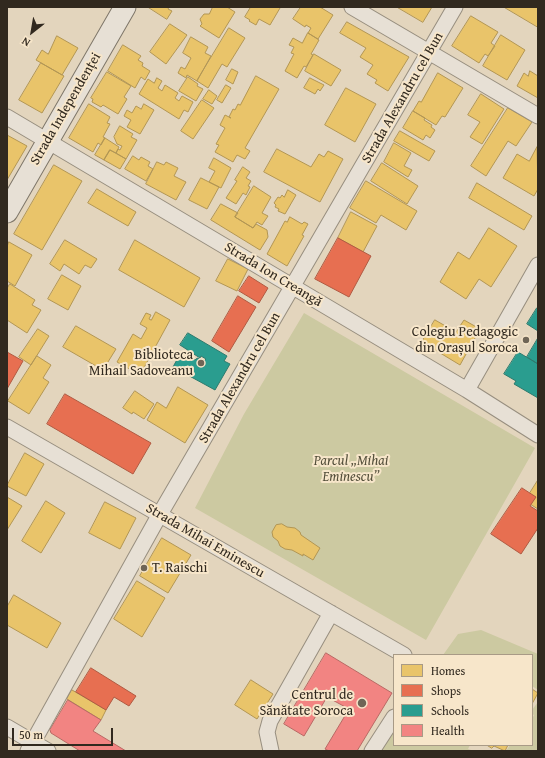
<!DOCTYPE html>
<html>
<head>
<meta charset="utf-8">
<style>
  body { margin:0 }
  #map { position:relative; width:545px; height:758px; overflow:hidden; background:#e3d5bd; font-family:"Gentium Book Plus",serif }
  canvas { display:block }
  .frame { position:absolute; inset:0; border:8px solid #31291f; pointer-events:none }
  .legend { position:absolute; left:393px; top:654px; width:140px; height:92px; box-sizing:border-box; background:#f7e6ca; border:1px solid #a89a86; margin:0; padding:5px 7px; list-style:none; font-size:12px; color:#31291f }
  .legend li { display:flex; align-items:center; gap:8px; height:20px }
  .legend b { width:20px; border:1px solid #a89a86 }
  .north { position:absolute; left:12px; top:12px; width:40px; height:40px; -webkit-text-stroke:3px #f7e6ca; paint-order:stroke; rotate:211deg; font-size:11px; font-weight:700; line-height:16px; text-align:center; color:#31291f }
  .north::after { content:''; display:block; margin:auto; width:14px; height:18px; background:#31291f; clip-path:polygon(50% 0,100% 100%,50% 72%,0 100%) }
  .scale { position:absolute; left:12px; top:728px; width:101px; height:18px; box-sizing:border-box; border:2px solid #31291f; border-top:0; padding-left:5px; font-size:12px; line-height:14px; white-space:nowrap; color:#31291f; -webkit-text-stroke:3px #f7e6ca; paint-order:stroke }
</style>
</head>
<body>
<div id="map">
<canvas width="545" height="758"></canvas>
<div class="frame"></div>
<ul class="legend">
<li><b style="height:11px;background:#e9c46a"></b>Homes</li>
<li><b style="height:11px;background:#e76f51"></b>Shops</li>
<li><b style="height:11px;background:#2a9d8f"></b>Schools</li>
<li><b style="height:11px;background:#f28482"></b>Health</li>
</ul>
<div class="north">N</div>
<div class="scale">50 m</div>
</div>
<script>
const ctx = document.querySelector('canvas').getContext('2d');
ctx.lineJoin = 'round';
function paint(path, color) { ctx.fillStyle = color; ctx.fill(path, 'evenodd'); }
function strokePath(path, color, width, dash) { ctx.strokeStyle = color; ctx.lineWidth = width; ctx.lineCap = dash ? 'butt' : 'round'; ctx.setLineDash(dash || []); ctx.stroke(path); }
function label(font, color, halo, rows, align = 'center') {
  ctx.font = font + ' "Gentium Book Plus",serif'; ctx.lineWidth = 4; ctx.setLineDash([]); ctx.textBaseline = 'middle'; ctx.strokeStyle = halo; ctx.fillStyle = color; for (const [text, x, y, turn = 0] of rows) {
    ctx.save(); ctx.translate(x, y); ctx.rotate((+turn || 0) * Math.PI / 180); ctx.textAlign = isNaN(turn) ? turn : align; if (halo) ctx.strokeText(text, 0, 0); ctx.fillText(text, 0, 0); ctx.restore();
  }
}
paint(new Path2D(`
  M304 313 535 448 426 640 195 508 244 414Z
  M481 630 538 654V690L532 686V655H443L458 634Z
  M538 702V751H506L510 745H532V719L534 715 532 714V710Z
  M394 730V745H470L468 749 474 751H380Z`), '#ccc9a1');
const homes = new Path2D(`
  M148 7H169L168 9 172 11 167 19Z
  M213 7H227L235 12 219 38 200 26 202 24 200 19 204 14H209Z
  M251 7H279L280 8 270 25 259 19 256 25 249 21 250 20 245 17Z
  M301 7H320L333 15 318 39 308 33 311 28 306 25 305 27 293 19Z
  M397 7H432L423 22Z
  M504 7H538V27Z
  M471 16 498 32 491 43 495 46 488 56 485 54 479 63 452 46Z
  M347 22 409 57 388 91 375 83 377 80 367 74 373 65 360 57 366 48 340 33Z
  M170 24 187 35 166 64 150 52Z
  M229 28 245 38 227 67 222 64 208 88 197 81Z
  M308 33 319 40 311 54 313 55 306 67 304 66 297 78 285 71 294 54 291 53 294 47 289 45 293 38 302 43Z
  M501 35 525 50 507 80 483 66Z
  M57 36 78 48 62 75 36 60 42 50 48 54Z
  M191 37 208 47 205 53 211 56 197 81 187 75 186 78 178 73 181 67 185 69 191 58 183 53Z
  M123 45 141 56 138 60 143 63 142 66 150 71 145 80 141 77 135 88 108 71Z
  M314 54 341 70 331 86 305 71Z
  M41 63 64 76 42 113 19 100Z
  M232 69 238 72 233 84 226 80Z
  M530 71 538 76V98L517 86 524 73 528 76Z
  M107 72 131 86 124 97 127 99 118 114 103 105 101 107 92 102 93 99 91 98Z
  M438 73 463 88 445 117 442 116 436 125 413 111 419 101 421 102Z
  M256 76 279 89 245 148 250 151 245 159 237 155 233 162 215 152 219 145 216 144 225 128 220 125 225 115 231 118 229 117 233 109 235 110 238 104 240 105Z
  M188 77 198 84 197 86 203 89 196 101 179 91Z
  M157 78 162 81 158 88 162 91 165 85 178 93 175 98 179 101 182 96 193 102 188 112 184 110 179 119 139 94 148 79 154 83Z
  M310 78 324 85 320 91 318 89 315 94 304 88Z
  M226 85 231 88 222 103 217 100Z
  M346 88 376 104 355 142 325 125Z
  M209 90 217 96 212 104 203 99Z
  M481 94 504 109 482 144 470 137 480 122 468 115Z
  M202 100 214 108 193 139 181 131Z
  M89 104 110 117 107 123 110 124 103 137 105 138 101 145 98 143 93 152 69 138Z
  M144 104 154 110 140 134 127 127 131 120 124 116 127 110 132 113 136 106 141 109Z
  M508 108 532 122 516 146 508 141 486 176 471 166Z
  M413 111 425 118 424 120 432 125 431 127 435 130 430 138 426 135 423 140 403 128Z
  M120 126 133 134 131 137 137 140 126 159 116 153 118 149 120 150 122 146 117 144 114 137Z
  M400 131 435 151 429 161 394 141Z
  M7 135 27 146 7 180Z
  M105 138 119 147 116 153 110 150 104 160 95 155Z
  M394 143 411 153 404 166 412 170 408 177 384 162Z
  M537 147 538 189 534 196 503 178 517 154 529 161Z
  M277 149 311 167 319 154 324 157 328 151 343 159 320 202 264 172Z
  M110 150 126 159 120 169 104 160Z
  M133 156 139 160 141 157 150 162 148 166 153 169 146 181 125 169Z
  M214 158 231 168 221 188 209 182 215 171 209 168Z
  M157 162 164 165 166 162 178 168 174 176 186 182 176 200 146 184Z
  M382 163 418 186 407 204 371 181Z
  M54 165 82 181 42 250 14 234Z
  M243 167 250 172 246 178 251 181 248 186 250 187 246 195 243 193 236 204 226 198 237 181 235 180Z
  M201 178 219 187 207 209 189 200Z
  M366 181 417 211 406 230 381 215 376 223 350 208Z
  M477 183 532 216 524 230 469 198Z
  M254 186 271 197 262 213 268 216 262 225 257 222 253 228 235 217Z
  M97 189 136 212 128 226 88 203Z
  M288 190 296 195 285 214 278 211 279 209 275 207 276 205 274 203 278 197 280 198 282 195 284 197Z
  M221 204 238 213 235 217 253 228 256 224 267 230 268 237 260 250 211 220Z
  M351 212 377 226 363 252 338 238Z
  M290 217 302 224 304 222 308 224 302 235 304 236 287 266 267 254 285 221 287 222Z
  M489 228 517 246 491 287 479 279 466 299 440 282 458 252 469 259Z
  M65 240 97 259 91 268 85 265 79 274 64 264 60 271 50 264Z
  M135 240 200 278 184 307 119 270Z
  M9 242 32 255 15 286 7 281V247Z
  M228 259 248 269 237 291 216 281Z
  M62 275 81 286 68 310 48 299Z
  M10 284 35 300 32 305 41 310 27 333 7 320V289Z
  M156 312 170 320 140 375 117 362 133 334 141 339 147 328 140 324 146 313 151 315 149 319 151 320Z
  M435 320 456 332 464 320 480 329 460 365 422 342Z
  M76 326 116 349 103 370 63 347Z
  M38 329 49 336 31 365 19 357Z
  M37 356 51 365 43 378 49 382 29 414 8 401Z
  M178 387 208 405 185 443 147 420 157 402 166 408Z
  M135 391 154 404 144 419 133 412 132 414 123 408Z
  M25 453 44 464 26 496 7 486Z
  M538 480V509L525 501Z
  M7 497 22 506 7 530Z
  M46 501 65 513 41 553 22 541Z
  M105 502 136 518 120 549 89 533Z
  M282 524 287 527 295 528 300 532 301 535 320 548 313 560 303 554V556L292 550 285 549 280 546 278 541 273 537 272 532 276 525Z
  M162 538 191 555 168 593 140 576Z
  M137 581 165 598 142 637 114 619Z
  M14 595 61 623 47 648 7 625V607Z
  M251 680 273 694 257 719 235 705Z
  M532 689 538 693 532 704Z
  M72 690 106 710 101 720 67 699Z
  M487 745H508L505 751 494 746 492 748Z`);
paint(homes, '#e9c46a');
strokePath(homes, '#b29654', 1);
const shops = new Path2D(`
  M338 238 371 256 349 297 315 279Z
  M249 276 268 288 259 303 239 291Z
  M238 296 256 307 229 352 212 341Z
  M7 352 23 361 7 389Z
  M65 394 151 443 133 474 47 424Z
  M522 488 536 497 530 506 538 511V528L521 554 491 534Z
  M91 668 136 696 129 706 114 697 106 710 76 692Z`);
paint(shops, '#e76f51');
strokePath(shops, '#b05a42', 1);
const schools = new Path2D(`
  M537 308H538V331L527 324Z
  M188 333 227 356 224 361 230 364 215 390 173 367 180 354 190 359 192 357 196 360 197 358 204 361 206 359 201 356 200 358 180 345Z
  M538 338V364L527 357Z
  M518 352 538 364V398L514 384 516 381 504 374Z`);
paint(schools, '#2a9d8f');
strokePath(schools, '#2c7a6d', 1);
const health = new Path2D(`
  M326 653 392 693 357 751H329L325 749 349 709 327 697 304 736 284 724Z
  M68 700 101 720 93 731 126 751H80L51 733 50 730Z`);
paint(health, '#f28482');
strokePath(health, '#b86964', 1);
const minor = new Path2D(`
  M352 7 538 116
  M7 117 467 390 538 435
  M467 390 538 265
  M7 427 404 655
  M7 727 48 751
  M28 751 160 514 455 7
  M271 751 267 732 270 721 331 613
  M372 751 394 717`);
const secondary = new Path2D(`
  M7 212 125 7`);
strokePath(minor, '#978e7f', 17);
strokePath(secondary, '#7e7669', 23);
strokePath(minor, '#e7e0d5', 15);
strokePath(secondary, '#e7e0d5', 21);
for (const [x, y, r, color] of [
  [526,340,4,"#6f6556"],
  [201,363,4,"#6f6556"],
  [144,568,4,"#6f6556"],
  [362,703,5,"#6f6556"]
]) { const dot = new Path2D(); dot.arc(x, y, r, 0, 2 * Math.PI); ctx.fillStyle = color; ctx.fill(dot); strokePath(dot, '#f7e6ca', 1.5); }
label('14px', '#31291f', '#f7e6ca', [
  ["Strada Alexandru cel Bun",403,98,-60],
  ["Strada Independenței",66,109,-60],
  ["Strada Ion Creangă",273,275,31],
  ["Strada Alexandru cel Bun",240,378,-60],
  ["Strada Mihai Eminescu",205,541,30]
]);
label('14px', '#31291f', '#f7e6ca', [
  ["Colegiu Pedagogic",518,332],
  ["din Orașul Soroca",518,348],
  ["Biblioteca",193,355],
  ["Mihail Sadoveanu",193,371],
  ["T. Raischi",152,568,"left"],
  ["Centrul de",353,695],
  ["Sănătate Soroca",353,711]
], 'right');
label('italic 14px', '#534e3a', '#f7e6ca', [
  ["Parcul „Mihai",351,461],
  ["Eminescu”",351,477]
]);
</script>
</body>
</html>
